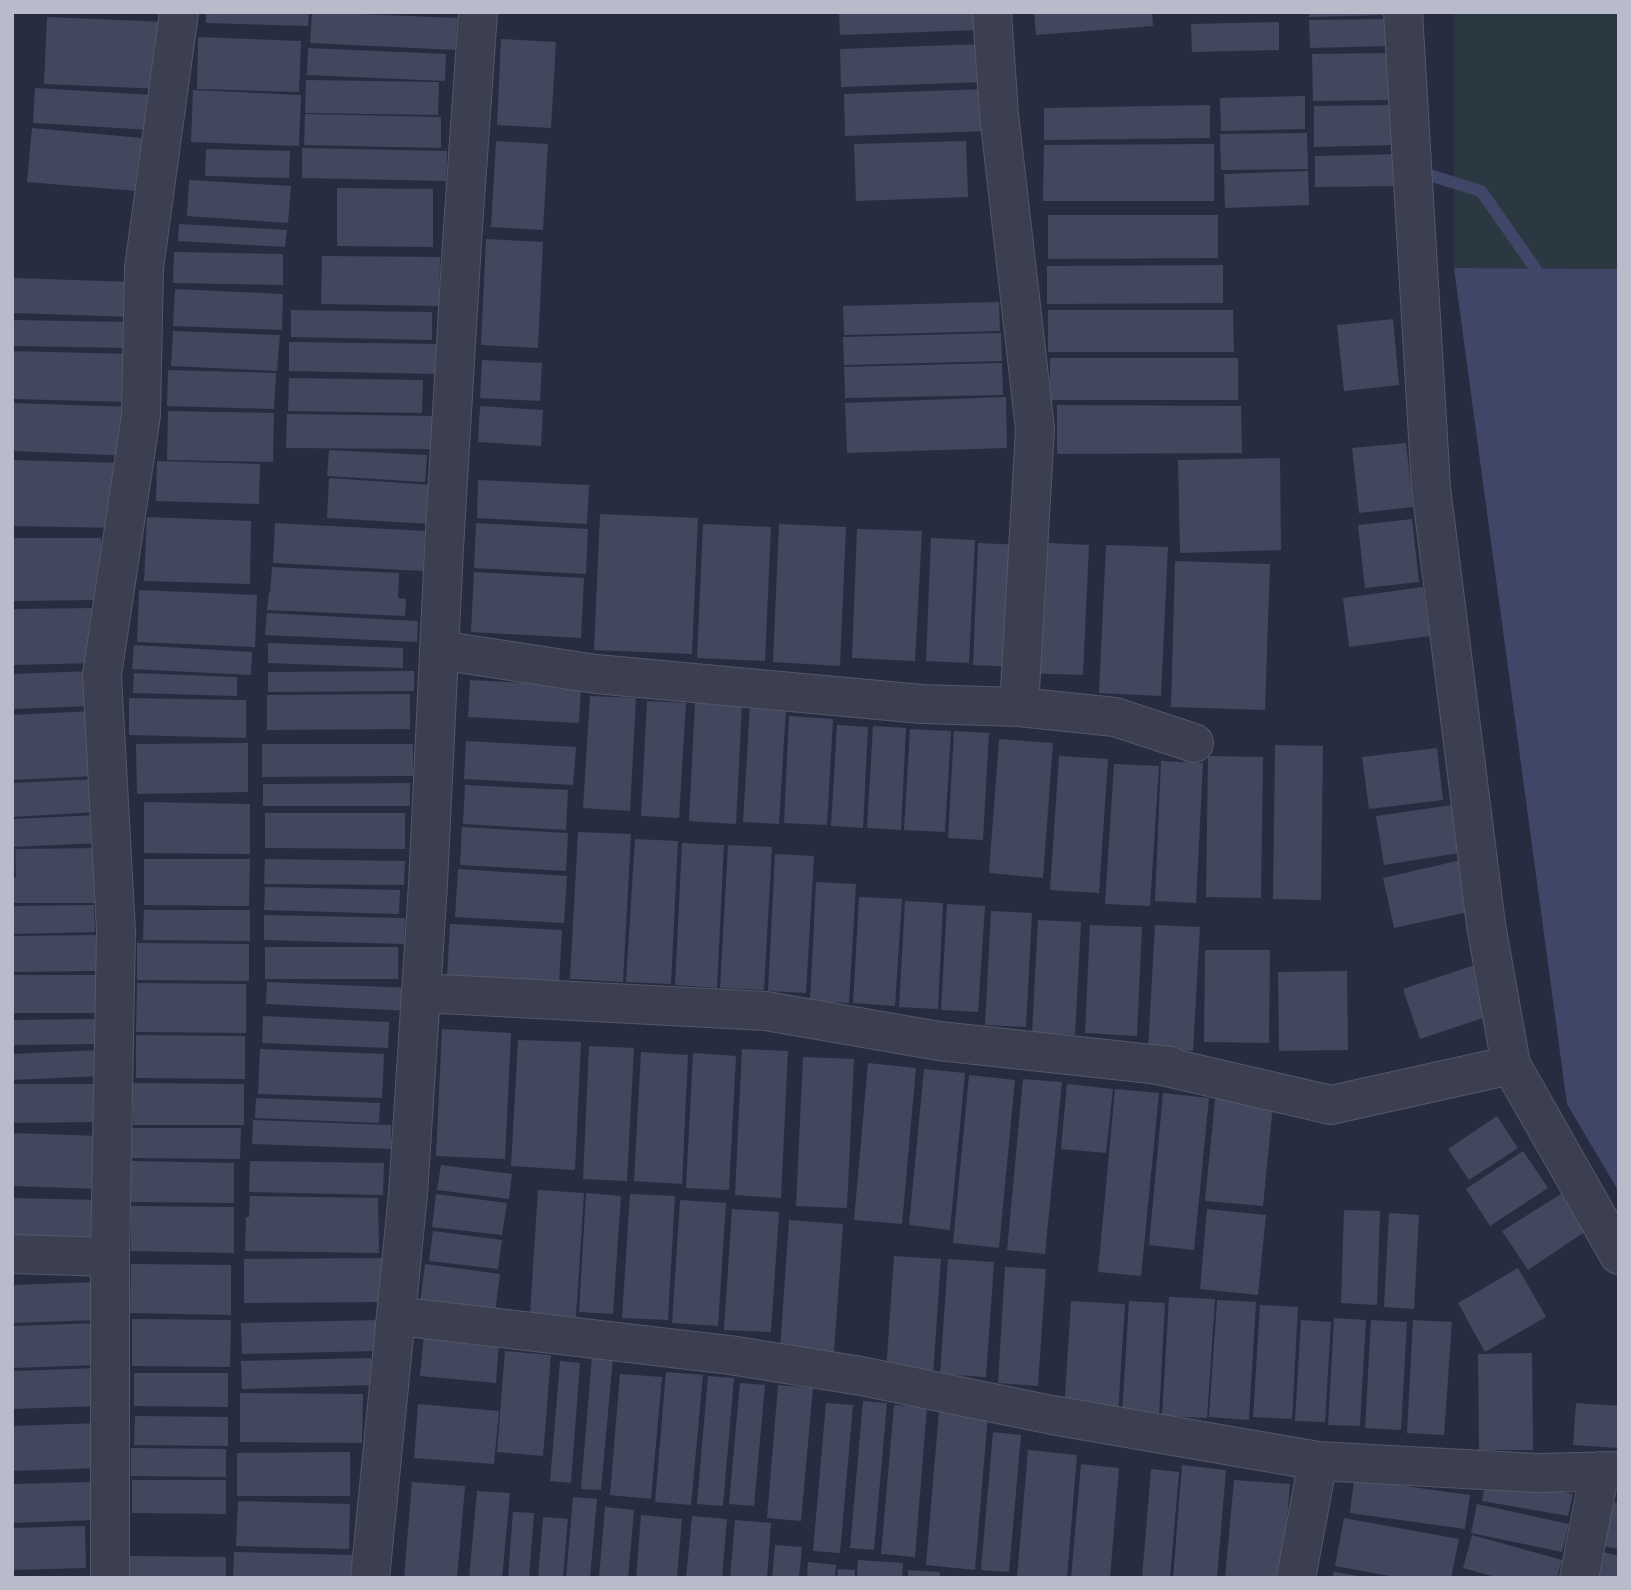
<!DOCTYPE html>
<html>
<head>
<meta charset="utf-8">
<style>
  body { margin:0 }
  #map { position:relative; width:1631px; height:1590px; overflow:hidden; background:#282c40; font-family:"Nunito Sans",sans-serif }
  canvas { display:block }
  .frame { position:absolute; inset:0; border:14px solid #b9bbca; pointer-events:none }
</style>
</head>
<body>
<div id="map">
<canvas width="1631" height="1590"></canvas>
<div class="frame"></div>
</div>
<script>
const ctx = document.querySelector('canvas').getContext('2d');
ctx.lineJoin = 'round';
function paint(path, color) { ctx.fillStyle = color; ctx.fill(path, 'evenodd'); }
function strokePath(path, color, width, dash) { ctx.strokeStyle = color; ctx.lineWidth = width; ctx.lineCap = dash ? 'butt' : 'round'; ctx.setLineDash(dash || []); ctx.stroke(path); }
paint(new Path2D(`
  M1454 12H1619V269L1454 268Z`), '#2a3941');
paint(new Path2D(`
  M1454 268 1619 269V1192L1567 1104Z`), '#404668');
strokePath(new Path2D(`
  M1416 171 1481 191 1535 268 1538 283`), '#404668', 12);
paint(new Path2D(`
  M206 12H309L308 26 206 23Z
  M312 12 457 18 456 50 310 43Z
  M839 12H979V30L840 35Z
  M1034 12H1152L1153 26 1036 35Z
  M1309 12H1388V15L1309 17Z
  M47 17 166 22 163 89 44 84Z
  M1388 19V46L1310 48 1309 20Z
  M1279 22V50L1192 52 1191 24Z
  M198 37 301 41 299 92 197 89Z
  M501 39 556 42 551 128 497 125Z
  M984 44 985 82 841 87 840 49Z
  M308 48 446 54 445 81 307 75Z
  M1390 53 1391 100 1313 101 1312 54Z
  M306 80 439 82 438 115 305 113Z
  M35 88 154 95 152 130 33 123Z
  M987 89 988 131 845 136 844 94Z
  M193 90 301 95 299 146 191 142Z
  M1305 96V129L1221 131 1220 98Z
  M1210 105V138L1044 140V108Z
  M1393 105 1394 145 1314 147V106Z
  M305 114 441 117V148L304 145Z
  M32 128 153 139 149 192 27 182Z
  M1307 133 1308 169 1221 170 1220 134Z
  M496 141 548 144 543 230 491 227Z
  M966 141 968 197 856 201 854 144Z
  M1214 144V201H1043L1044 145Z
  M302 148 447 151 446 181 302 178Z
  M206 149 290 151 289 178 205 176Z
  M1401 154V186L1315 187V156Z
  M1308 171 1309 205 1225 208 1224 174Z
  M189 180 291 186 288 223 187 216Z
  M337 188 433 189V247L337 246Z
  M1048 215H1218V258L1048 259Z
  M179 224 287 230 285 247 178 241Z
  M486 239 543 242 538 348 481 345Z
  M174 252 283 254V285L173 283Z
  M322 256 440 257 439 306 321 304Z
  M1223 265V303L1047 304V266Z
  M14 278 134 282 132 317 13 313Z
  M175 289 283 294 282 330 173 326Z
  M999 302 1000 331 844 335 843 306Z
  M291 310 432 312V340L291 337Z
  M1048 310H1233L1234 352H1048Z
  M1393 319 1399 385 1344 391 1337 325Z
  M12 320 129 322V348L12 346Z
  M173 331 280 335 277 371 171 366Z
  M1001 333 1002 361 844 365 843 337Z
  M289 342 439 344 438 374 289 371Z
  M12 351 131 354 130 402 12 399Z
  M1050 358H1238V400H1050Z
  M482 360 542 363 540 401 480 398Z
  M1002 363 1003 395 845 398 844 367Z
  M168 370 276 373 274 409 167 406Z
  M289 378 423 380 422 413 288 411Z
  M1006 397 1007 448 847 453 845 403Z
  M12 403 133 407 132 456 12 451Z
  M1057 405 1241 406 1242 453 1057 454Z
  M480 406 543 410 541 446 478 442Z
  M168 411 274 413 273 462 167 460Z
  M287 414 433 416 432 449 286 448Z
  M1406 443 1413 507 1359 513 1352 448Z
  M329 450 427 455 425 482 327 476Z
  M1280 458 1281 550 1180 553 1178 460Z
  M12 460 122 463 120 528 12 526Z
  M157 461 260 464 259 504 156 501Z
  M329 478 432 485 430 524 327 518Z
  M478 480 589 485 587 524 477 518Z
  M600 514 698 518 692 654 594 650Z
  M147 517 251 521 250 584 144 581Z
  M1412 519 1419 582 1365 588 1358 525Z
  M275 523 425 531 423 571 273 563Z
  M476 523 588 529 586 574 474 568Z
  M703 524 771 527 765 661 697 658Z
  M779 524 846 527 840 666 773 662Z
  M857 529 922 531 915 661 852 658Z
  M12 538H101V600L12 601Z
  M931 538 975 540 969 663 926 661Z
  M1031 542 1089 545 1083 675 1025 673Z
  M978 543 1022 545 1017 667 973 665Z
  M1106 545 1168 547 1161 696 1099 693Z
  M1175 561 1270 564 1265 710 1171 707Z
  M272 567 399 573 398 598 406 599 405 616 267 610 269 592H270Z
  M474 572 584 578 581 638 471 632Z
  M1423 587 1430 636 1349 647 1343 598Z
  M139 590 257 595 255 647 137 642Z
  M98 608V663L12 665V609Z
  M267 613 418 621 417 642 265 635Z
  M268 643 403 648V668L268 663Z
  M134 645 252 652 251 675 132 669Z
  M92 671 93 706 12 709V674Z
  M414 671V691L268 692V672Z
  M134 673 237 677V696L133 693Z
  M470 680 581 686 579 723 468 717Z
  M410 694V729L267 730V695Z
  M590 696 636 698 630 811 583 808Z
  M129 698 246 700V738L129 735Z
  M647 701 686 703 679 818 641 816Z
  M695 702 742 704 736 824 689 821Z
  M750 705 786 707 779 824 743 822Z
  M93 711 97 776 12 780V715Z
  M789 716 833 719 827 825 784 823Z
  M837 725 868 727 863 828 831 826Z
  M873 726 906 728 901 830 867 828Z
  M910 729 951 731 945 832 904 830Z
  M954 731 989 733 983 840 948 838Z
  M999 739 1053 743 1043 878 989 873Z
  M466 741 576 747 573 785 464 779Z
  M248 743V792L137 794 136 744Z
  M262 744H413V776L262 777Z
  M1275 745 1323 746 1321 900 1273 899Z
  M1437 748 1443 800 1369 809 1362 757Z
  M1059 756 1108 759 1099 893 1050 890Z
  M1208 756 1263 757 1261 898 1206 897Z
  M1161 761 1203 763 1196 903 1155 901Z
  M1114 764 1159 766 1150 906 1105 904Z
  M96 779 98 812 12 817V783Z
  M410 783V806H263V784Z
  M465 785 568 790 566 830 463 824Z
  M144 802 250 804V854L144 853Z
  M1452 805 1459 853 1384 865 1376 816Z
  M265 813H405V849L265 848Z
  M99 815 100 843 12 847V819Z
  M462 827 568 833 566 871 460 865Z
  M578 832 631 834 623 982 570 979Z
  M635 839 678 841 671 984 626 982Z
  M682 843 724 845 717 988 675 985Z
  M728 845 772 847 764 990 720 988Z
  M101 848 97 903H12V877H16L15 849Z
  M775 854 814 856 806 993 768 991Z
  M144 859H250L249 906 144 905Z
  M265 859 405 861 404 885 264 884Z
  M1461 860 1473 911 1394 928 1383 878Z
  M458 869 567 876 564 923 455 917Z
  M816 882 856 884 849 1003 810 1001Z
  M265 887 400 890 399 914 264 910Z
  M859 897 902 899 895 1006 853 1003Z
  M905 901 943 903 938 1009 899 1007Z
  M947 904 985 906 978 1012 941 1010Z
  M94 905 95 932 12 934V906Z
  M144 910H250V941L143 940Z
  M991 911 1032 913 1026 1027 985 1025Z
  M264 915 405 918 404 944 264 940Z
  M1038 920 1081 922 1075 1035 1032 1033Z
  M450 924 562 930 559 983 447 977Z
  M1090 925 1142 927 1137 1036 1085 1033Z
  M1155 925 1200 927 1193 1051 1148 1048Z
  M96 935V971L12 972V936Z
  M137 943 249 944V981L137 980Z
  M265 947H398V979H265Z
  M1205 950H1270L1269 1043 1204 1042Z
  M1484 962 1501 1012 1420 1039 1403 989Z
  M1347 971 1348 1050 1279 1051 1278 972Z
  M12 975H97V1013H12Z
  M267 982 412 988 411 1011 266 1004Z
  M137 983 246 984V1033L136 1032Z
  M263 1016 389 1022 388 1048 262 1043Z
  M99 1019 100 1044 12 1045V1020Z
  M442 1029 511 1033 505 1159 436 1156Z
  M136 1035 245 1036V1079L136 1078Z
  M518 1040 581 1042 575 1170 511 1166Z
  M589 1046 634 1048 627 1181 583 1179Z
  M260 1049 384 1054 382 1098 258 1094Z
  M742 1049 788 1051 781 1198 735 1195Z
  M100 1050 102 1076 12 1080V1054Z
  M641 1052 688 1055 682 1184 634 1181Z
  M693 1053 736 1056 729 1190 686 1188Z
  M803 1057 854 1059 847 1208 796 1206Z
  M868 1063 916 1068 902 1224 854 1220Z
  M924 1069 965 1073 950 1230 909 1225Z
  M969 1075 1015 1080 999 1248 953 1243Z
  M1023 1079 1062 1082 1045 1254 1007 1250Z
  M133 1083 244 1084V1125H133Z
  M14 1084H102V1122L14 1123Z
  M1067 1084 1113 1089 1106 1153 1061 1149Z
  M1115 1089 1159 1093 1141 1276 1098 1272Z
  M1216 1090 1274 1095 1263 1206 1205 1201Z
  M1163 1093 1209 1098 1194 1250 1149 1245Z
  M256 1098 380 1103 379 1123 255 1118Z
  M1497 1116 1518 1148 1469 1180 1448 1149Z
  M253 1120 391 1125V1149L252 1144Z
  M132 1128H241L240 1159 132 1158Z
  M12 1133 101 1136 100 1189 12 1186Z
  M1523 1151 1548 1188 1490 1226 1466 1189Z
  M131 1161 234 1163V1203L130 1202Z
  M250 1161 384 1163 383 1195 249 1192Z
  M441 1165 512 1174 509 1199 437 1190Z
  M538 1190 584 1193 576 1317 530 1314Z
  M586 1193 621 1196 613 1314 579 1312Z
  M436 1194 507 1203 502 1235 432 1227Z
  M630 1194 675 1196 668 1320 622 1318Z
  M1561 1194 1586 1231 1528 1270 1502 1231Z
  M250 1196 378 1198 379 1253 245 1251 246 1217H249Z
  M12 1198 100 1200 99 1245 12 1244Z
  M680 1200 726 1203 718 1326 672 1323Z
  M131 1206 234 1207V1253L131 1251Z
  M732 1209 779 1212 771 1332 724 1330Z
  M1207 1209 1266 1215 1258 1295 1200 1289Z
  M1344 1210 1380 1211 1377 1305 1341 1303Z
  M1389 1213 1419 1215 1414 1309 1384 1307Z
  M789 1220 843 1224 834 1352 780 1349Z
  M433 1231 502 1240 498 1269 429 1261Z
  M894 1256 941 1259 933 1375 886 1372Z
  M383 1258V1302L244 1303V1259Z
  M948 1259 994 1262 986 1377 940 1374Z
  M131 1264 231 1265V1315L130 1313Z
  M425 1264 500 1274 495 1313 420 1303Z
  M1005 1267 1046 1269 1038 1386 998 1383Z
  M1518 1268 1546 1317 1485 1352 1458 1303Z
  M98 1282 99 1320 12 1323V1285Z
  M1169 1297 1215 1299 1207 1418 1162 1416Z
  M1217 1300 1256 1302 1249 1420 1209 1417Z
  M1071 1301 1125 1304 1118 1415 1064 1412Z
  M1129 1301 1165 1303 1159 1416 1122 1413Z
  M1260 1305 1298 1307 1292 1419 1253 1417Z
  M1334 1318 1366 1320 1360 1426 1328 1425Z
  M132 1319 231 1320 230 1367 132 1366Z
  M379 1320V1351L242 1354 241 1323Z
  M1301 1320 1331 1322 1325 1422 1295 1421Z
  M1371 1320 1407 1322 1401 1430 1365 1428Z
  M1413 1320 1452 1322 1444 1435 1407 1433Z
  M98 1323 99 1365 12 1368V1326Z
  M424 1334 499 1341 496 1383 420 1376Z
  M505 1351 551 1355 543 1456 497 1452Z
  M1532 1353 1533 1450H1479L1478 1354Z
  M592 1356 613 1357 601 1490 581 1489Z
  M371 1358 372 1385 242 1389 241 1361Z
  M560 1361 580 1363 571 1483 550 1481Z
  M99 1368 101 1406 12 1409V1371Z
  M666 1372 703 1375 691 1505 655 1502Z
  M134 1373H228V1407L134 1406Z
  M620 1374 662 1377 651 1499 610 1495Z
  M708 1376 734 1378 723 1506 697 1504Z
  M740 1383 765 1385 754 1506 729 1504Z
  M778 1385 813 1388 801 1521 767 1518Z
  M240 1393 363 1394 362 1443 240 1442Z
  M863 1401 887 1403 874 1550 850 1548Z
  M826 1403 853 1405 840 1553 813 1551Z
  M1576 1403 1619 1406V1448L1573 1445Z
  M418 1404 499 1411 494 1464 414 1458Z
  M894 1405 927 1407 915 1557 881 1554Z
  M939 1411 988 1415 975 1570 926 1565Z
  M135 1416 228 1417V1446L134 1445Z
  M100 1423 101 1468 12 1471V1426Z
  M993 1432 1021 1435 1009 1572 981 1570Z
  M131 1448 226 1449V1477L131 1476Z
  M1028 1450 1077 1455 1067 1578 1017 1577Z
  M350 1452V1496H237V1453Z
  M1081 1464 1119 1468 1110 1578H1071Z
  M1182 1465 1226 1470 1217 1578H1173Z
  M1151 1469 1179 1472 1170 1578H1142Z
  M1354 1479 1470 1495 1465 1529 1350 1513Z
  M1486 1479 1573 1494 1568 1516 1482 1501Z
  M132 1480H226V1514L132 1513Z
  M1234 1480 1290 1484 1282 1578H1225Z
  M92 1482 93 1520 12 1523V1484Z
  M412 1482 465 1486 457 1578H404Z
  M477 1491 510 1493 502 1578H469Z
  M573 1497 597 1499 590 1578H566Z
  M238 1501 350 1504 349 1549 236 1546Z
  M1611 1502 1619 1503V1549L1602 1546Z
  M1477 1504 1569 1524 1562 1552 1471 1533Z
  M605 1507 634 1510 628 1578H599Z
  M513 1512 534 1513 529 1578H508Z
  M641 1515 682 1519 677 1578H636Z
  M692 1516 727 1519 722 1578H686Z
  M543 1517 568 1519 563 1578H538Z
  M1344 1518 1459 1539 1451 1578H1401L1335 1566Z
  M735 1520 771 1523 767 1578H730Z
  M85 1526 86 1568 12 1570V1528Z
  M1472 1535 1562 1560 1557 1578H1499L1463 1568Z
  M775 1545 802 1547 799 1578H772Z
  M234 1552 354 1555 353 1578H233Z
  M1603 1552 1619 1556V1578H1597Z
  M128 1556 226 1557V1578H127Z
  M858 1560 903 1563 902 1578H857Z
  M808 1562 836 1565 835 1578H807Z
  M838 1569 855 1570V1578H837Z
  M908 1570 940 1572 939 1578H908Z
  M1334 1572 1358 1576V1578H1332Z`), '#43475e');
const minor = new Path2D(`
  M992 12 999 114 1035 429 1019 707
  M1403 12 1431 488 1486 925 1511 1065 1619 1255
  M439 650 596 674 922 704 1019 707 1115 717 1194 743
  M421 993 766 1011 939 1041 1170 1066
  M1158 1065 1331 1105 1511 1065
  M12 1254 110 1257
  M397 1316 730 1355 861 1376 1052 1415 1318 1461 1537 1473 1619 1471
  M110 1578V1257L116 931 102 675 141 415 144 268 179 12
  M370 1578 408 1194 428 884 444 548 462 242 478 12
  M1296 1578 1318 1461
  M1579 1578 1600 1471`);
strokePath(minor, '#545767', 40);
strokePath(minor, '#3c3f50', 38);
</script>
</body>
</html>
